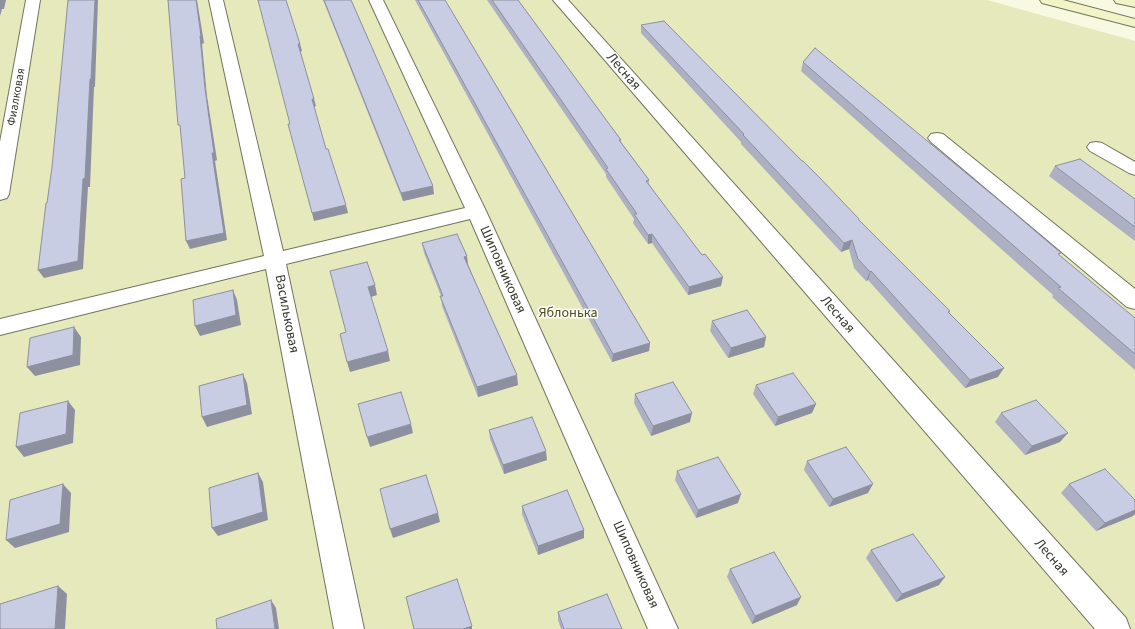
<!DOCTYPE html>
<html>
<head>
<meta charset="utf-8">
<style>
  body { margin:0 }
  canvas { display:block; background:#f7f9e1 }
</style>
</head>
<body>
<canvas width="1135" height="629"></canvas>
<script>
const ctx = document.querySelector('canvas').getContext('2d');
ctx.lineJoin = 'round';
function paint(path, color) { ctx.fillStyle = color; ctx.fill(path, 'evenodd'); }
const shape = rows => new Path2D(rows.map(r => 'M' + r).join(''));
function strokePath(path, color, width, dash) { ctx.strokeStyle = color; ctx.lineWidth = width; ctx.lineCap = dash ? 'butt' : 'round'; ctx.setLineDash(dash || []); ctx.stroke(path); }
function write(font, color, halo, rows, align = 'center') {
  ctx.font = font + ' "Source Sans 3",sans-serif'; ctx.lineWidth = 3; ctx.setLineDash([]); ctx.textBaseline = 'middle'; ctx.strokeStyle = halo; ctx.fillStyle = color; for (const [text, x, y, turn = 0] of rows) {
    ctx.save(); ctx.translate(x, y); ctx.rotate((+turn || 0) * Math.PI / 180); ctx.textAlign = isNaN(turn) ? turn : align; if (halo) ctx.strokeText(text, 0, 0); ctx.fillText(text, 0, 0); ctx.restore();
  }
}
paint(shape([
  [0,0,987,0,1135,41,1135,629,0,629]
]), '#e6e9bb');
const minor = shape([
  [26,0,40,0,9,194,7,198,0,200,0,142,26,0],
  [209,0,223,0,283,251,465,208,369,0,383,0,486,211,678,629,648,629,470,219,286,264,364,629,334,629,266,269,0,335,0,319,264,256,209,0],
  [553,0,568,0,1126,618,1130,629,1095,629,553,0],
  [937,133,943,134,1135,289,1135,309,1127,307,931,142,928,138,931,134,937,133],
  [1096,142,1102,143,1135,162,1135,175,1129,173,1090,151,1087,147,1090,143,1096,142]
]);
const secondary = shape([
  [1040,0,1063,0,1135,19,1135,27,1042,3,1040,0],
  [1114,0,1135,0,1135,7,1116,3,1114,0]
]);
strokePath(minor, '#73745f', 2);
strokePath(secondary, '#73745f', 2);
paint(minor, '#fff');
paint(secondary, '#f2f3c7');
paint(shape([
  [323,0,351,0,434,194,403,201],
  [415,0,445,0,650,343,649,351,612,362],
  [487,0,518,0,621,140,621,142,649,180,649,184,721,286,688,295,652,243,648,244,633,223,634,219,606,177,606,174],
  [641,25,859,220,950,313,998,377,965,388,868,280,866,281,854,268,849,249,841,252,741,144,741,142,641,33],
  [803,62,1060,256,1135,318,1135,370,1052,297,1053,295,801,71],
  [1055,166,1135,199,1135,241,1049,176],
  [422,243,467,256,468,264,518,385,478,397,442,306,441,296,424,253],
  [712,321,766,337,764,347,728,358,710,331],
  [756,385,816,404,812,413,775,426,753,394],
  [635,394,690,422,651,436,634,403],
  [1001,413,1060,442,1025,455,995,422],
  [489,430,547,460,504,474,490,439],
  [807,461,868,493,829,507,804,470],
  [677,471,738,503,696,518,675,480],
  [1069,484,1133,516,1096,531,1061,493],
  [522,506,584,530,584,538,538,555,522,514],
  [871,550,939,585,896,602,866,558],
  [730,569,797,605,752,624,727,577],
  [558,612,622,629,561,629,558,620]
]), '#adb0c3');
paint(shape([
  [0,0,6,0,4,9,2,9,0,16],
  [95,0,98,0,95,87,94,87,90,187,88,187,83,269,44,278,38,270],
  [196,0,197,0,204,43,202,44,207,96,217,160,215,161,227,240,190,249,186,241,212,153],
  [298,44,300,44,302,51,300,52],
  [312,99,314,99,316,106,314,107],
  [433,186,434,194,403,201,401,193],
  [346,205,348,213,314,221,312,213],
  [652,234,652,243,648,244,648,235],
  [852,240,849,249,841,252,844,243],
  [467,256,468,266,464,257],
  [871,271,868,280,866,281,870,272],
  [723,277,721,286,688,295,689,287],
  [375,285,377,295,371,297,368,287],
  [233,290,237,300,241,325,200,336,195,326],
  [74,327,81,337,80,365,35,376,27,367],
  [766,337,764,347,728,358,731,348],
  [650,343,649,351,612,362,613,354],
  [388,351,390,361,350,372,347,362],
  [1004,368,998,377,965,388,970,380],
  [243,374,247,383,252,414,207,427,202,417],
  [517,375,518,385,478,397,477,387],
  [68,401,75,410,73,443,24,457,16,447],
  [816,404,812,413,775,426,778,417],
  [692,413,690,422,651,436,653,426],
  [411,424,413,433,370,447,367,437],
  [1068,433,1060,442,1025,455,1032,446],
  [546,451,547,460,504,474,503,465],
  [258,473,263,482,268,520,218,536,212,528],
  [63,484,71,493,69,532,15,548,6,540],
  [873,484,868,493,829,507,833,499],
  [741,494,738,503,696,518,698,510],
  [1135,510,1135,514,1133,516,1096,531,1105,523],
  [438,513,440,522,393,538,390,529],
  [584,530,584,538,538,555,538,546],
  [945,577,939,585,896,602,902,594],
  [58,586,67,594,65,629,55,629],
  [801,597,797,605,752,624,755,616],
  [271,600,276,608,279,629,275,629],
  [472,626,472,629,463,629]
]), '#8d909f');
const building = shape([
  [68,0,95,0,91,79,90,79,85,178,83,179,78,261,38,270,46,203,47,203,52,167,68,0],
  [168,0,196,0,201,36,200,36,205,89,214,153,212,153,224,233,186,241,181,179,185,178,180,125,178,125,168,0],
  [258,0,286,0,300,44,298,44,314,99,312,99,326,149,328,149,346,205,312,213,288,124,290,124,258,0],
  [324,0,351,0,433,186,401,193,324,0],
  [418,0,445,0,650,343,613,354,418,0],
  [492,0,518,0,621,140,619,140,649,180,646,181,702,255,705,254,723,277,689,287,652,234,648,235,634,214,637,214,606,169,608,168,492,0],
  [664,21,802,161,803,161,821,179,859,219,858,219,950,311,948,312,1004,368,970,380,871,271,870,272,858,259,852,240,844,243,743,135,744,134,641,25,664,21],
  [815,48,1007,207,1061,253,1058,254,1135,318,1135,354,1058,288,1061,287,803,62,815,48],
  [1080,159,1135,199,1135,227,1055,166,1080,159],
  [457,234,467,256,464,257,517,375,477,387,440,296,443,296,422,243,457,234],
  [367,262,375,285,368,287,388,351,347,362,340,334,346,332,330,271,367,262],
  [233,290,236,315,195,326,193,300,233,290],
  [747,310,766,337,731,348,712,321,747,310],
  [74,327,73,355,27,367,30,338,74,327],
  [793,373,816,404,778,417,756,385,793,373],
  [243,374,247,405,202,417,199,386,243,374],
  [673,382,692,413,653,426,635,394,673,382],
  [401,392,411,424,367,437,358,404,401,392],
  [1036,400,1068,433,1032,446,1001,413,1036,400],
  [68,401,66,434,16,447,20,413,68,401],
  [532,417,546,451,503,465,489,430,532,417],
  [846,447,873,484,833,499,807,461,846,447],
  [718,457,741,494,698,510,677,471,718,457],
  [1105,469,1135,500,1135,510,1105,523,1069,484,1105,469],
  [258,473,263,512,212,528,209,488,258,473],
  [426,475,438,513,390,529,380,489,426,475],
  [63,484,60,524,6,540,10,500,63,484],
  [567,490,584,530,538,546,522,506,567,490],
  [913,534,945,577,902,594,871,550,913,534],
  [774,552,801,597,755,616,730,569,774,552],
  [457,579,472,626,463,629,414,629,406,597,457,579],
  [58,586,55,629,0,629,0,604,58,586],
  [607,594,622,629,564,629,558,612,607,594],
  [271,600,275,629,217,629,216,619,271,600]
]);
paint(building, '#c9cde3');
strokePath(building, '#8d909f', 1);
write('12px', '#36372d', '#fff', [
  ["Фиалковая",17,97,-80]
]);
write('14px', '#36372d', '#fff', [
  ["Лесная",623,72,49],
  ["Шиповниковая",502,270,66],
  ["Васильковая",286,314,79],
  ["Лесная",837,315,49],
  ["Лесная",1051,558,49],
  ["Шиповниковая",635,565,66]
]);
write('14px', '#4c4d16', '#fff', [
  ["Яблонька",568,314]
]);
</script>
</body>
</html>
